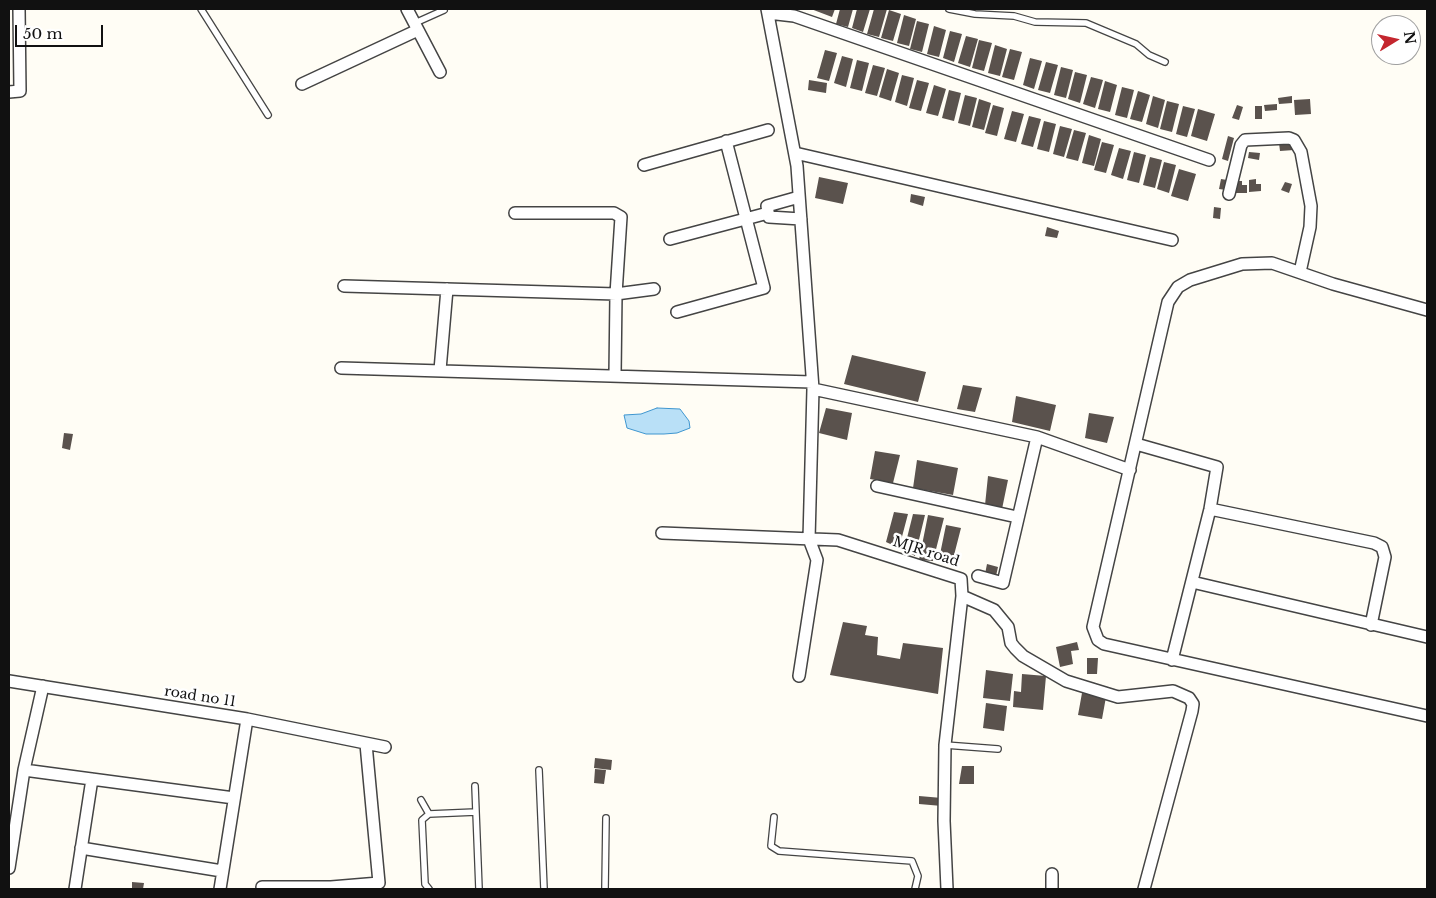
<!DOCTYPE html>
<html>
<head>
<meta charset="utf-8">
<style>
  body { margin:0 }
  #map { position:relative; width:1436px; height:898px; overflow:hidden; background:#fffdf5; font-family:"Libre Baskerville",serif }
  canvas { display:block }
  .frame { position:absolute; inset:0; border:10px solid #111; pointer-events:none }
  .north { position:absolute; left:1371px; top:15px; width:50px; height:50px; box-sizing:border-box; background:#fff; border:1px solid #a0a0a0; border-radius:50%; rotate:81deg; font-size:14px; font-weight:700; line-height:20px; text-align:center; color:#111 }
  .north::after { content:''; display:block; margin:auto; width:18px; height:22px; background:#c4262e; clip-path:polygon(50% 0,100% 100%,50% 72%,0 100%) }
  .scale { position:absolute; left:15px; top:25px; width:88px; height:22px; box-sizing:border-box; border:2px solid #111; border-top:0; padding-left:6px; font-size:15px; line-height:18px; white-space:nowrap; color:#111; -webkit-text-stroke:4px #fff; paint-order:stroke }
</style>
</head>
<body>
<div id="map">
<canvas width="1436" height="898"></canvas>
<div class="frame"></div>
<div class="north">N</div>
<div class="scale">50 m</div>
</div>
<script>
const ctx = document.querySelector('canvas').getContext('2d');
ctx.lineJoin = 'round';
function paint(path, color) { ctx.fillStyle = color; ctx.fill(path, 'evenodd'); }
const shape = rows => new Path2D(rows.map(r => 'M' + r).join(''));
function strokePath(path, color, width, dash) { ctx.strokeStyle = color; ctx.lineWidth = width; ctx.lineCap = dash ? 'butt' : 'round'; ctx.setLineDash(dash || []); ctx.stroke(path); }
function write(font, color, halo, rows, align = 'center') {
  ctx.font = font + ' "Libre Baskerville",serif'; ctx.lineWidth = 5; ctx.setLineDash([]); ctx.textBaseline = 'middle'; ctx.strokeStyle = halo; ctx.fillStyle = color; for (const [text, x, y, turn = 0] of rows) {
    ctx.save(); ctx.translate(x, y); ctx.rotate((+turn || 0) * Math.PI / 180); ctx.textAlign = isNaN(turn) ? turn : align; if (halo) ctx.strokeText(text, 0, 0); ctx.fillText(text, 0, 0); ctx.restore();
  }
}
const water = shape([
  [657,408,680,409,689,421,690,428,677,433,664,434,646,434,627,428,624,415,641,414,657,408]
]);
paint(water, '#b9e0f7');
strokePath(water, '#3f96cf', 1);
paint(shape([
  [811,9,835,9,832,17],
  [840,9,853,9,848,27,836,24],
  [857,9,870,9,863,32,852,28],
  [874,9,887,9,879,37,867,34],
  [889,10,901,14,893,41,881,38],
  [904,15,916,19,909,46,897,43],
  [917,21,929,24,922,52,910,49],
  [934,26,946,30,939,57,927,54],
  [950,31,962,34,954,62,943,58],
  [966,36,978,39,970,67,958,63],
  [979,40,992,43,984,71,972,68],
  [995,45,1007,49,1000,76,988,73],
  [1010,49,1022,52,1014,80,1002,77],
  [825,50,837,53,829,81,817,78],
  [842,56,853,59,846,87,834,83],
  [1030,58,1042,61,1034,89,1023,85],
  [857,60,869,63,862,91,850,88],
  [1046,62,1058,65,1050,93,1038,90],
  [873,65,885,68,877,96,865,93],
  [1061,67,1073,70,1066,98,1054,95],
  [887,69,899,73,891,101,879,97],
  [1075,72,1087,75,1080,103,1068,99],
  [902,75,914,78,907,106,895,102],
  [1091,77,1103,80,1095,108,1083,104],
  [809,80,827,83,826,93,808,90],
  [917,80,929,83,921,111,909,108],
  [1105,81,1117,85,1110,112,1098,109],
  [934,85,946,89,938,116,926,113],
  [1122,87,1134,90,1127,118,1115,115],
  [949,90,961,93,954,121,942,118],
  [1138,91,1150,95,1142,122,1130,119],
  [965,95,977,98,970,126,958,123],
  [1153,96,1165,100,1158,128,1146,124],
  [1292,96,1292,103,1279,104,1278,98],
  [979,99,991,103,984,130,972,127],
  [1310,99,1311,114,1295,115,1294,100],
  [1167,101,1179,104,1172,132,1160,129],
  [1277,104,1277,110,1265,111,1264,105],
  [993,105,1004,108,997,136,985,133],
  [1237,105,1243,107,1239,120,1232,118],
  [1183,106,1195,109,1187,137,1176,134],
  [1255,106,1262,106,1262,119,1255,119],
  [1198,109,1215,114,1207,141,1191,136],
  [1012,111,1024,114,1016,142,1004,139],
  [1029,116,1041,119,1033,147,1021,144],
  [1044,121,1056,124,1049,152,1037,149],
  [1060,126,1072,129,1064,157,1053,154],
  [1074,130,1086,133,1078,161,1066,158],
  [1089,135,1101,139,1094,166,1082,163],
  [1228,136,1234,138,1228,161,1222,159],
  [1102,142,1114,145,1106,173,1094,170],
  [1293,142,1294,150,1280,151,1279,143],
  [1119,148,1131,151,1123,179,1111,175],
  [1134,152,1146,155,1139,183,1127,180],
  [1249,152,1260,153,1259,160,1248,158],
  [1150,157,1162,160,1155,188,1143,185],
  [1164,162,1176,165,1169,193,1157,189],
  [1179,169,1196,174,1188,201,1171,196],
  [819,177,848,183,843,204,815,198],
  [1221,179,1227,180,1226,190,1219,189],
  [1256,179,1256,184,1261,184,1261,191,1249,192,1249,180],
  [1235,181,1242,181,1242,185,1247,185,1247,193,1235,193],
  [1285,182,1292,184,1289,193,1281,190],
  [911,194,925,197,923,206,910,202],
  [1214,207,1221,208,1220,219,1213,218],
  [1047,227,1059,231,1057,238,1045,236],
  [852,355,926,372,918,402,844,384],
  [963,385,982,388,975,412,957,409],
  [1016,396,1056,405,1050,431,1012,422],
  [826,408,852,413,847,440,819,433],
  [1089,413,1114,417,1107,443,1085,438],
  [64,433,73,434,70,450,62,448],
  [875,451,900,455,893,483,870,479],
  [917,460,958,468,953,495,913,488],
  [988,476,1008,480,1002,509,985,505],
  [894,512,908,514,899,548,886,542],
  [913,514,925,515,915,556,904,550],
  [928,515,944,518,933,561,919,560],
  [946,525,961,528,952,563,939,559],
  [987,564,998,567,996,576,985,574],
  [843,622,867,626,865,635,878,637,877,655,900,659,903,643,943,648,938,694,830,675],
  [1077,642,1079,650,1071,651,1073,664,1060,667,1056,647],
  [1087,658,1098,658,1097,674,1087,674],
  [986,670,1013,674,1010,701,983,698],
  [1022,674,1046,676,1043,710,1013,707,1014,691,1021,692],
  [1082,693,1106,697,1102,719,1078,715],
  [986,703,1007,706,1004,731,983,728],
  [595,758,612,760,611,770,594,768],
  [962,766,974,766,974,784,959,784],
  [595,769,606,770,604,784,594,783],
  [919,796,942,798,942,806,919,804],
  [132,882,144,883,143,889,132,889]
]), '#5a524d');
const lane = shape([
  [201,9,268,115],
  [949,9,975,14,1014,16,1035,22,1086,23,1136,44,1149,55,1165,62],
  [415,23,444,10],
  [945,745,998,749],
  [539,770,544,889],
  [475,786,479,889],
  [421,800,429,814],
  [774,817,771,846,779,851,912,861,918,876,915,889],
  [429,889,425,884,422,820,429,814,476,812],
  [605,889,606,818]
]);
const street = shape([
  [407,9,440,72],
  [767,9,797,166,813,389,809,539,817,560,799,676],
  [768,13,794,16,1209,160],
  [302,84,418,30],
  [9,92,20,91,19,9],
  [795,153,1172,240],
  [644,165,768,130],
  [1229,194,1241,145,1245,140,1289,138,1294,140,1301,152,1311,206,1310,227,1300,272],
  [799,197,767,206,769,217,801,219],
  [515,213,614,213,621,217,616,294,615,375],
  [670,239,768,213],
  [344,286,616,294,654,289],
  [1427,310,1333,284,1272,263,1242,264,1190,280,1178,287,1168,302,1093,627,1098,640,1104,644,1427,716],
  [677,312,764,288,726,141],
  [341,368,812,382],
  [440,370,447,289],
  [813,389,1037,437,1130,470],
  [1136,444,1217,467,1210,509,1172,660],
  [877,486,1017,517],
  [1210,509,1374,543,1382,547,1385,557,1371,625],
  [662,533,838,540,961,579,962,596,945,745,944,821,947,889],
  [978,576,1003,583,1037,437],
  [1192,582,1427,637],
  [962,596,994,610,1008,627,1011,643,1015,648,1023,656,1066,681,1118,697,1173,691,1189,698,1193,704,1192,711,1144,889],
  [9,681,247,719,385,747],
  [24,770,234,798],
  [81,848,222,871],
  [9,868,24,770,43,686],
  [262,887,331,887,379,883,366,744],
  [75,889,92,779],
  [220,889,247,719],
  [1052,889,1052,874]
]);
strokePath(lane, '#444', 8);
strokePath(street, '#444', 14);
strokePath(lane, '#fff', 5.5);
strokePath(street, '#fff', 11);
write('14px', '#111', '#fff', [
  ["MJR road",926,552,18],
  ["road no 11",200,697,9]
]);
</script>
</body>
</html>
